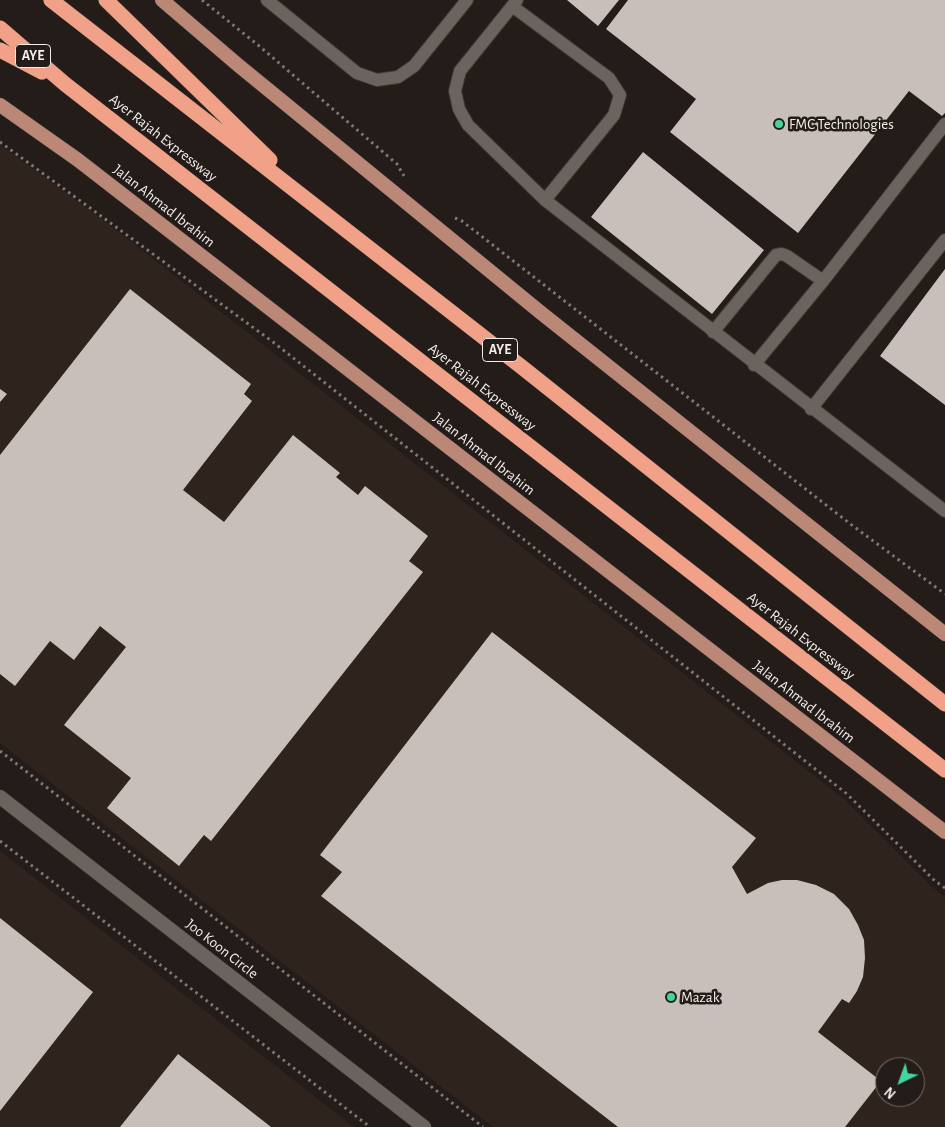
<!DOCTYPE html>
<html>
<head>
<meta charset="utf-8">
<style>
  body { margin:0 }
  #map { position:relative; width:945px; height:1127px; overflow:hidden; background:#231c19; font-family:"Alegreya Sans",sans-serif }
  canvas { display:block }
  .north { position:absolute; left:875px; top:1057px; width:50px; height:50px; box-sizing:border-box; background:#231c19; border:1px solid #77706d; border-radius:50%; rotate:222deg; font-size:14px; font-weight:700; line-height:20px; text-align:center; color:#f4efec }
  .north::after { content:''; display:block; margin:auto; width:18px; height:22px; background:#43d4a0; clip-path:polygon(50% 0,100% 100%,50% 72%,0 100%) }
</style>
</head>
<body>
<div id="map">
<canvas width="945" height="1127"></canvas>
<div class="north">N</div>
</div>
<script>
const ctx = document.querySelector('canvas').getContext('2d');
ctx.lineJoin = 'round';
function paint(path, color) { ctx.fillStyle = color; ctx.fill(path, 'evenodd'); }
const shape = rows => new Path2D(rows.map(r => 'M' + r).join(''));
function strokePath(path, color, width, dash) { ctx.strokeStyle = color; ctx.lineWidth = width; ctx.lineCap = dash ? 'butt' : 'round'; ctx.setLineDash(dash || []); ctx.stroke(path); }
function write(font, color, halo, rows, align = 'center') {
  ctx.font = font + ' "Alegreya Sans",sans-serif'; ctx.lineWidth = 5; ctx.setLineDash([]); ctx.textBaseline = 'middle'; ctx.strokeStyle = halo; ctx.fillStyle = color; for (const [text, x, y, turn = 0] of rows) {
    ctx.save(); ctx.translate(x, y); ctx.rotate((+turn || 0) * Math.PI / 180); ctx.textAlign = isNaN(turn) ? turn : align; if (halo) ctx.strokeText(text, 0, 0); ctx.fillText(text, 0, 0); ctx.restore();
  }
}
paint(shape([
  [0,145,87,208,142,250,844,799,931,886,945,897,945,1127,493,1127,0,743],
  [885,1067,915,1067,915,1097,885,1097],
  [0,851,354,1127,0,1127]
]), '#2f241d');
paint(shape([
  [567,0,619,0,598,26],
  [628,0,945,0,945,113,942,116,909,91,798,233,670,132,696,99,606,29],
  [643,152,764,250,712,314,591,217],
  [945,269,945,405,880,356],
  [130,289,251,384,244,394,252,401,183,490,224,522,293,435,340,473,336,477,358,495,365,486,428,536,409,561,423,572,211,841,204,835,179,866,107,808,131,778,64,725,126,647,100,626,74,660,50,641,15,686,0,674,0,455],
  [0,389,7,394,0,402],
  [492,632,756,838,732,867,747,894,768,883,782,880,797,880,816,885,834,894,849,909,858,925,864,940,865,958,863,977,857,991,849,1003,842,999,818,1032,881,1081,845,1127,618,1127,321,896,342,872,320,855],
  [0,918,93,992,0,1111],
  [178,1054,271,1127,120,1127]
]), '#c8bfba');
const service = shape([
  [267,0,357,73,377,80,398,77,414,66,467,0],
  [517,0,460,71,455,91,459,109,468,125,545,200,945,511],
  [512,6,609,78,620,95,614,115,545,200],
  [713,332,776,255,782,254,787,256,823,281],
  [754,365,823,281,945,124],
  [811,409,945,240]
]);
const minor = shape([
  [0,797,424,1127]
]);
const primary = shape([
  [162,0,238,65,540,312,945,634],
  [0,105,78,160,945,832]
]);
const motorway = shape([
  [51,0,523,368,945,704],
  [106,0,270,160],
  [0,28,65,84,945,770],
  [0,50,42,72]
]);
strokePath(service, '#3f3a38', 14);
strokePath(minor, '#3f3a38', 15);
strokePath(primary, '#3f3a38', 15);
strokePath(motorway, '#3f3a38', 16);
strokePath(shape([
  [202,0,258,45,397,164,404,176],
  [0,142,273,342,847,794,935,881,945,888],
  [455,218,462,221,853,526,945,594],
  [0,751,483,1127],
  [0,841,370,1127]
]), '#7e7875', 3, [2.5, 4]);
strokePath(service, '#6b635e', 12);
strokePath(minor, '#6b635e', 14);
strokePath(primary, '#b87', 14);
strokePath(motorway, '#f1a188', 15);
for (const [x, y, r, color] of [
  [779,124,5,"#43d4a0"],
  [671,997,5,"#43d4a0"]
]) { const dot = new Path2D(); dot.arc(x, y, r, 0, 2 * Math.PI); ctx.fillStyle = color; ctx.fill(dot); strokePath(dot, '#231c19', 2); }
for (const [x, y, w] of [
  [33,56,35],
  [500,350,35]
]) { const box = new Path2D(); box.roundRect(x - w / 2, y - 11.5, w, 23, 4); ctx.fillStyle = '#231c19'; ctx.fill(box); strokePath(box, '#f4efec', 1); }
write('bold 14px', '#f4efec', null, [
  ["AYE",33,56],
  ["AYE",500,350]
]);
write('15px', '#f4efec', '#231c19', [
  ["FMC Technologies",789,124],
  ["Mazak",681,997]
], 'left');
write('15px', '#f4efec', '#231c19', [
  ["Ayer Rajah Expressway",163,138,38],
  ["Jalan Ahmad Ibrahim",164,206,38],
  ["Ayer Rajah Expressway",482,387,38],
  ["Jalan Ahmad Ibrahim",484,454,38],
  ["Ayer Rajah Expressway",801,636,38],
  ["Jalan Ahmad Ibrahim",804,702,38],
  ["Joo Koon Circle",222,949,38]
]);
</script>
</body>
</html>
